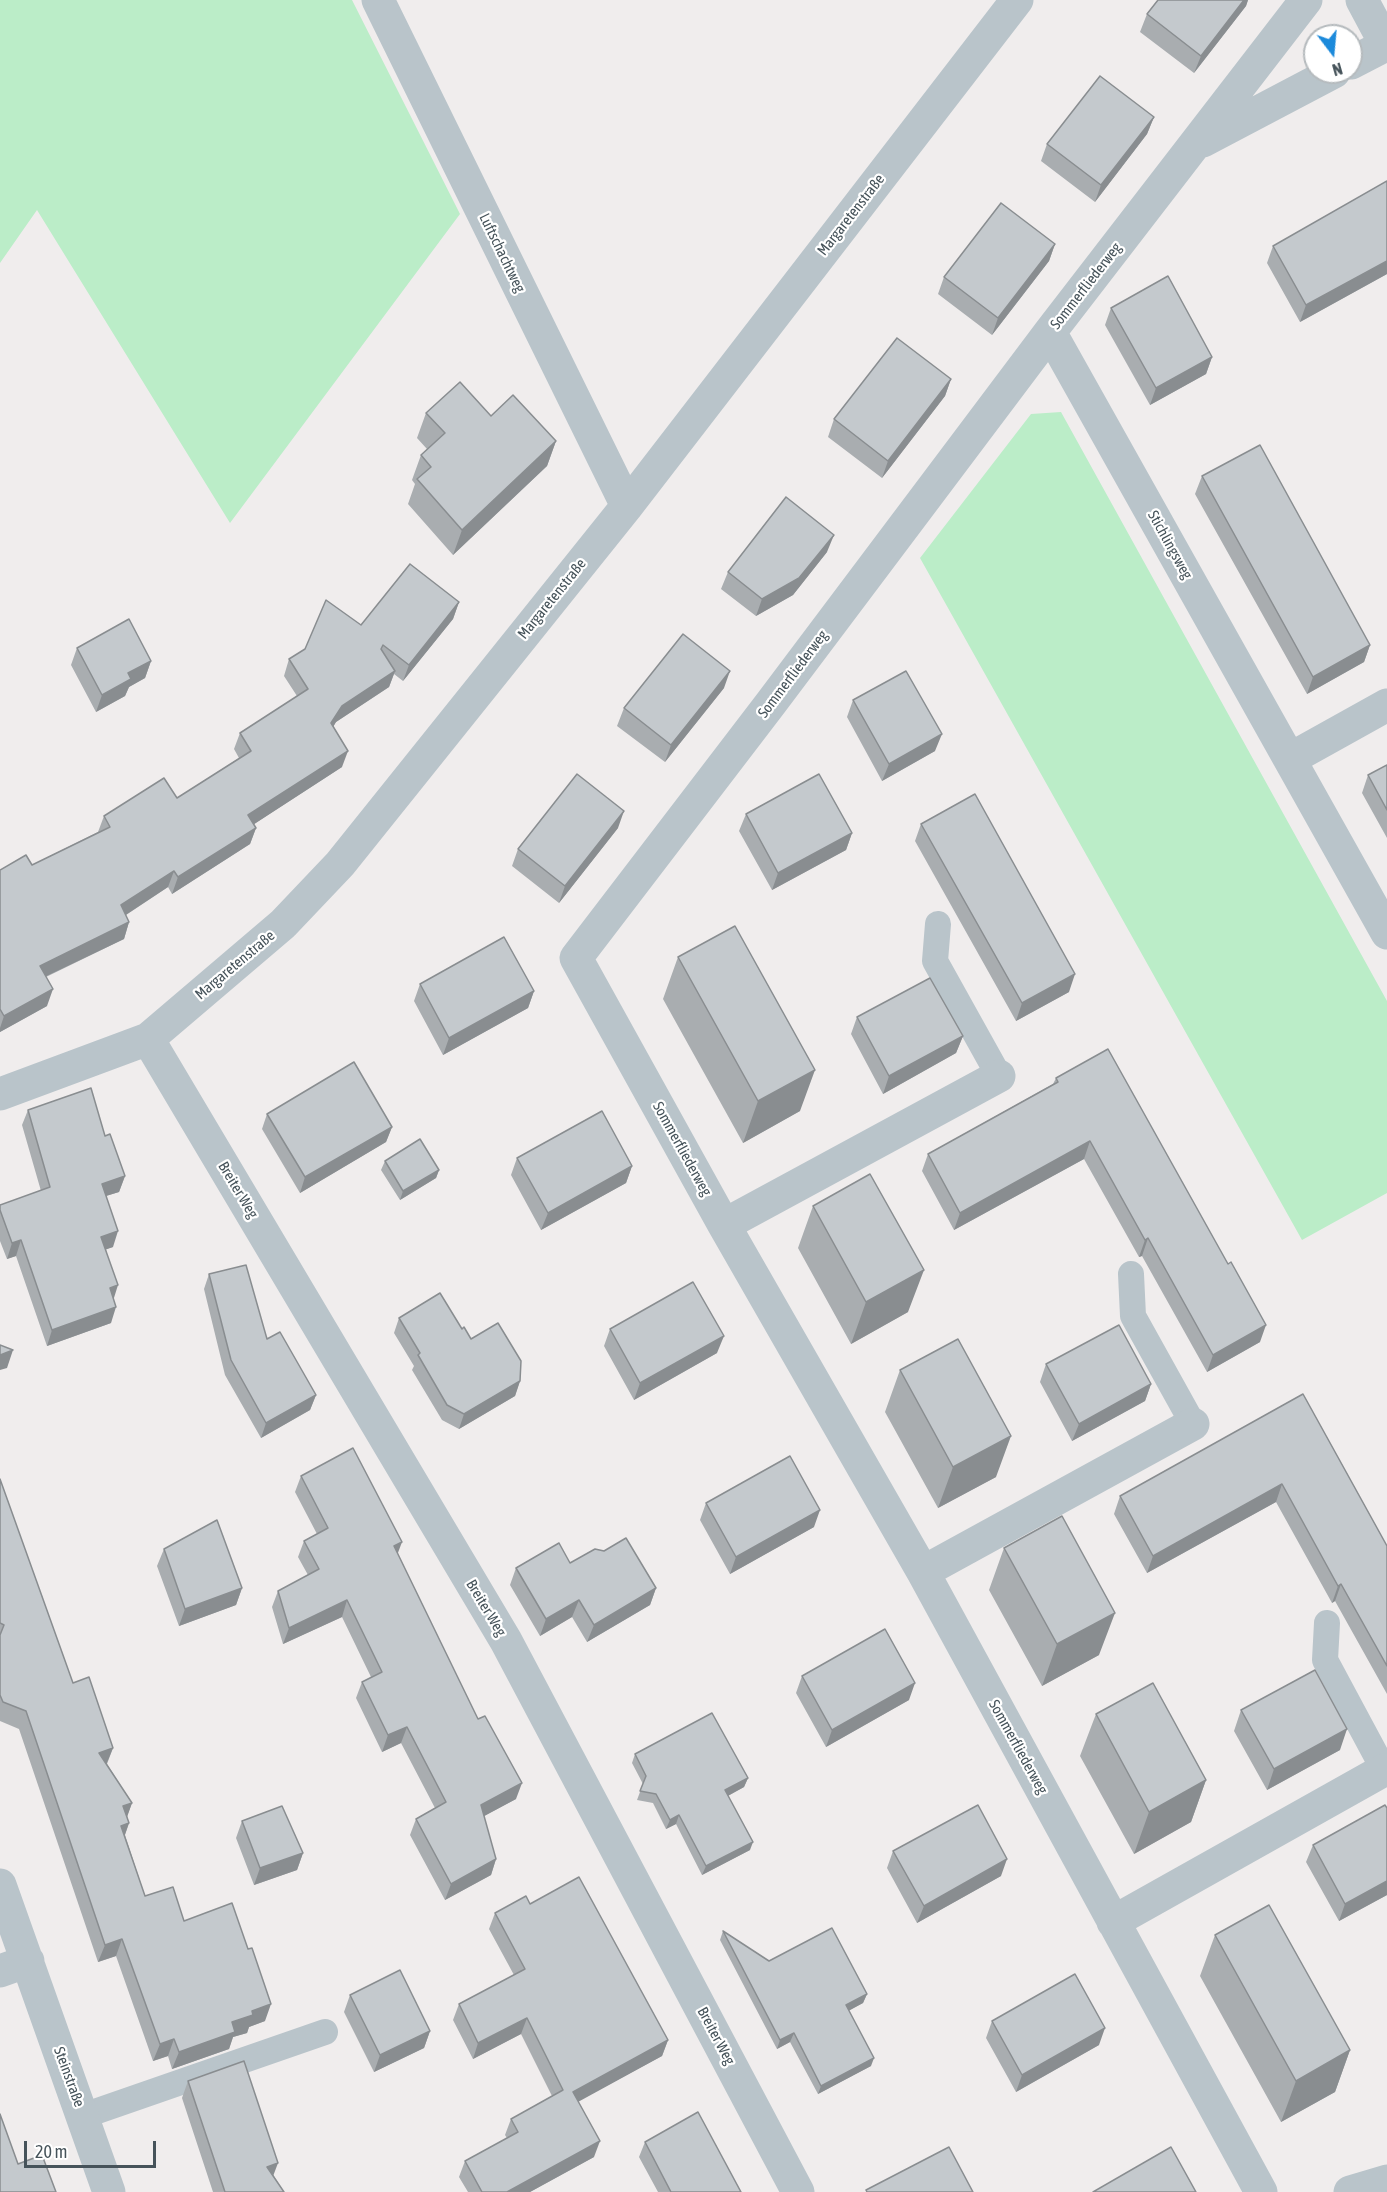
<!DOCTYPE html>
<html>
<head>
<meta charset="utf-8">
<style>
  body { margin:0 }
  #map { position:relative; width:1387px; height:2192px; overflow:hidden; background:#f0eded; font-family:"Asap Condensed",sans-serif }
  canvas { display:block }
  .north { position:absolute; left:1303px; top:24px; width:60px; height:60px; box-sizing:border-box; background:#fff; border:2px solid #b5babd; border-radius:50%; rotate:164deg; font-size:16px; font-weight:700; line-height:24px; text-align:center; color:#46535a }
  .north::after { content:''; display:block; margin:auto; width:21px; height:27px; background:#1c8adb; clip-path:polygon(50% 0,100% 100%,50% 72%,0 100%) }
  .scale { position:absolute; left:24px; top:2141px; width:132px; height:27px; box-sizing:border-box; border:3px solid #46535a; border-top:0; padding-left:8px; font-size:18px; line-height:21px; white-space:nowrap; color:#46535a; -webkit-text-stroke:4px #fff; paint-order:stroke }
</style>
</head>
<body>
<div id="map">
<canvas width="1387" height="2192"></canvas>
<div class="north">N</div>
<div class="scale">20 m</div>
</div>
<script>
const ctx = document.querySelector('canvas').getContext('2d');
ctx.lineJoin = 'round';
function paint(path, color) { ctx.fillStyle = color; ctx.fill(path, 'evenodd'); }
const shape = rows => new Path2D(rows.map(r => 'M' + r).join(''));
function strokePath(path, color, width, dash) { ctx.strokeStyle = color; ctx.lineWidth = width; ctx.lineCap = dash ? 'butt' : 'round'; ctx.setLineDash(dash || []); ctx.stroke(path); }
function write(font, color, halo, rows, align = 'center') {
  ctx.font = font + ' "Asap Condensed",sans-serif'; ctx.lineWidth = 4.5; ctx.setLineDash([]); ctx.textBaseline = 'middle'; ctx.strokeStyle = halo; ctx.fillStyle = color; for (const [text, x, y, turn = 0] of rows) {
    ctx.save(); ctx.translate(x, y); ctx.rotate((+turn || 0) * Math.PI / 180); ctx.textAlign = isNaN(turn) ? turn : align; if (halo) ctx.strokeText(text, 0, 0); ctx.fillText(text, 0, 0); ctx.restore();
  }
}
paint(shape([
  [0,0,352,0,460,214,230,523,37,210,0,263],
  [1061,412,1387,1001,1387,1193,1302,1240,920,558,1031,414]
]), '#bbedc8');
strokePath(shape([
  [938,924,935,961,999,1076],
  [1131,1274,1133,1316,1193,1424],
  [1327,1623,1325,1660,1384,1770],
  [83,2116,325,2032]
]), '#b9c4ca', 26);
strokePath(shape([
  [378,0,627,506],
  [1351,63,1386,45,1362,0],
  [1203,141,1334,72],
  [1050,332,1387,933],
  [1290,759,1387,705],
  [148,1039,506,1641,798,2192],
  [0,1094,148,1039,283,924,340,864,627,506,1017,0],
  [724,1225,999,1076],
  [923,1572,1193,1424],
  [0,1885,109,2192],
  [1113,1922,1384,1770],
  [0,1971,28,1961],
  [1261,2192,923,1572,724,1225,576,958,771,703,1050,332,1306,0],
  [1350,2192,1387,2181]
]), '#b9c4ca', 33);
paint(shape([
  [1158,0,1248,0,1246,6,1194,73,1140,32,1147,14],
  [1154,117,1147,134,1095,202,1041,161,1047,144],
  [1387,181,1387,274,1300,322,1267,263,1273,246],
  [1055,244,1049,261,992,335,938,294,944,277],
  [1111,308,1212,357,1206,374,1150,405,1105,325],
  [951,379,945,396,882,478,828,437,834,419],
  [426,413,491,416,556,441,547,466,453,555,408,504,415,484,412,480,421,455,427,449,417,438],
  [1202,476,1370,645,1364,662,1307,694,1195,494],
  [827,552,793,595,756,616,721,589,728,572],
  [459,602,453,619,403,681,394,674,389,687,336,722,333,727,342,767,254,824,256,828,250,844,172,894,168,887,126,915,129,922,124,939,46,977,47,1006,0,1032,0,870,32,865,98,832,104,816,177,798,239,758,234,749,240,733,297,696,284,676,289,659,361,625],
  [77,648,151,661,145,678,129,687,125,696,96,712,71,665],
  [724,688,665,762,617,726,624,708],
  [853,700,935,751,882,781,847,717],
  [1387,765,1387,838,1362,793,1368,775],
  [746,814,852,833,846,850,772,890,739,831],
  [921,824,1069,992,1016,1021,915,841],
  [618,828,559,903,512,866,518,849],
  [678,957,800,1111,743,1143,663,999],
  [420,984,534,991,528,1008,443,1055,414,1001],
  [857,1017,963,1036,956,1053,883,1094,851,1034],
  [1056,1078,1260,1342,1207,1372,1142,1256,1139,1257,1084,1159,954,1230,922,1171,928,1154,1053,1084],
  [28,1110,105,1136,125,1176,119,1192,106,1196,113,1247,106,1249,113,1299,111,1323,47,1346,16,1256,7,1259,0,1241,0,1205,41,1191,22,1125],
  [267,1114,392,1127,386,1142,300,1193,262,1129],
  [517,1158,632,1166,626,1183,541,1230,511,1175],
  [385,1161,439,1170,436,1178,400,1200,381,1170],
  [813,1206,908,1312,851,1344,798,1248],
  [209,1274,316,1395,310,1410,261,1438,225,1375,204,1289],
  [399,1318,462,1329,471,1339,520,1381,515,1396,459,1429,442,1420,412,1370,414,1366,394,1333],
  [610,1329,717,1353,634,1400,604,1346],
  [1046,1364,1151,1384,1145,1401,1072,1441,1040,1382],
  [900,1370,996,1477,938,1508,885,1412],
  [1303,1394,1387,1546,1387,1694,1335,1601,1332,1603,1276,1502,1147,1573,1114,1514,1120,1496],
  [301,1476,398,1554,516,1799,484,1816,496,1859,491,1875,445,1900,410,1835,416,1819,435,1808,401,1743,382,1752,356,1698,362,1682,371,1677,342,1617,283,1644,272,1607,278,1591,308,1575,298,1557,304,1541,317,1534,295,1492],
  [0,1479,73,1683,113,1748,107,1764,132,1803,127,1816,129,1823,125,1835,145,1896,184,1921,265,2021,249,2027,247,2033,233,2037,229,2049,172,2069,168,2056,153,2061,116,1956,98,1962,19,1729,0,1721],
  [706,1503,814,1527,730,1574,700,1520],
  [1004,1548,1099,1655,1042,1686,989,1590],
  [164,1549,242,1588,236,1605,179,1626,157,1566],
  [570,1563,656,1588,650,1605,587,1642,572,1617,540,1636,510,1585,516,1568],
  [802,1676,909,1700,826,1747,796,1693],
  [1241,1710,1340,1750,1267,1790,1234,1731],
  [1096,1714,1206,1780,1191,1822,1134,1854,1080,1756],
  [635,1754,748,1778,744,1787,728,1796,750,1850,702,1875,676,1824,666,1829,653,1803,637,1800,643,1784,632,1763],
  [1387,1808,1387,1895,1339,1921,1306,1862,1313,1845],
  [242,1821,303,1853,297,1870,254,1885,236,1838],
  [893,1851,1001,1876,917,1923,887,1868],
  [530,1904,668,2040,662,2056,578,2101,594,2157,530,2192,468,2192,459,2177,465,2161,507,2138,505,2135,511,2119,552,2096,521,2034,473,2059,453,2020,459,2004,514,1975,489,1929,495,1913],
  [723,1931,769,1961,867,1994,863,2003,849,2010,871,2066,818,2094,790,2042,777,2049,720,1940],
  [1215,1935,1350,2050,1335,2092,1281,2122,1200,1976],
  [350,1995,430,2031,424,2048,374,2072,344,2012],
  [992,2021,1099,2045,1016,2092,986,2038],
  [188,2081,274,2176,284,2192,213,2192,182,2098],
  [645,2142,741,2192,658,2192,639,2157]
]), '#a9adb0');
paint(shape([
  [1244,0,1248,0,1246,6,1194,73,1201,56],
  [1154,117,1147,134,1095,202,1101,185],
  [1055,244,1049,261,992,335,998,318],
  [1387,261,1387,274,1300,322,1306,305],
  [1212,357,1206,374,1150,405,1156,388],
  [951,379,945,396,882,478,888,461],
  [556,441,547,466,453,555,462,530],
  [834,535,827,552,793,595,756,616,762,599],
  [459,602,453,619,403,681,409,665],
  [1370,645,1364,662,1307,694,1313,677],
  [151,661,145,678,129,687,125,696,96,712,102,695,128,673],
  [395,671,389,687,336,722,325,740,331,723,342,706],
  [730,671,724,688,665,762,671,745],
  [942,734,935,751,882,781,889,764],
  [348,751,342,767,242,832,248,815],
  [624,811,618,828,559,903,565,886],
  [256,828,250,844,172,894,178,877],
  [852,833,846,850,772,890,778,873],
  [174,871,168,887,115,922,121,905],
  [129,922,124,939,34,982,40,966],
  [1075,974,1069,992,1016,1021,1022,1003],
  [53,989,47,1006,0,1032,0,1028,4,1016],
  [534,991,528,1008,443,1055,449,1038],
  [963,1036,956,1053,883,1094,889,1076],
  [815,1070,800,1111,743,1143,758,1101],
  [392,1127,386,1142,300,1193,305,1177],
  [1090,1141,1084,1159,954,1230,960,1213],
  [632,1166,626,1183,541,1230,548,1213],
  [439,1170,436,1178,400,1200,403,1191],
  [125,1176,119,1192,96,1199,102,1184],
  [118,1231,113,1247,96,1253,101,1237],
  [1148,1238,1142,1256,1139,1257,1145,1240],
  [21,1240,16,1256,7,1259,12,1243],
  [924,1270,908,1312,851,1344,866,1302],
  [118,1285,113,1301,110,1288],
  [116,1307,111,1323,47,1346,52,1330],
  [1266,1325,1260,1342,1207,1372,1213,1355],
  [724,1336,717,1353,634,1400,640,1383],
  [13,1350,7,1368,0,1370,0,1355],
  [520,1381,515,1396,459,1429,464,1414],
  [1151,1384,1145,1401,1072,1441,1079,1424],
  [316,1395,310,1410,261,1438,266,1423],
  [1011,1436,996,1477,938,1508,953,1467],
  [1282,1484,1276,1502,1147,1573,1153,1556],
  [820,1510,814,1527,730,1574,736,1557],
  [402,1542,396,1558,394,1546],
  [1341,1584,1335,1601,1332,1603,1338,1586],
  [242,1588,236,1605,179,1626,185,1609],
  [656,1588,650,1605,587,1642,594,1625],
  [347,1600,342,1617,283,1644,289,1628],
  [579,1600,572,1617,540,1636,546,1619],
  [1115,1613,1099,1655,1042,1686,1057,1644],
  [915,1683,909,1700,826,1747,832,1730],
  [407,1727,401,1743,382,1752,388,1735],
  [1347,1729,1340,1750,1267,1790,1274,1769],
  [113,1748,106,1765,99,1753],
  [748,1778,744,1787,722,1799,725,1790],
  [1206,1780,1191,1822,1134,1854,1149,1812],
  [522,1783,516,1799,475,1821,481,1805],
  [132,1803,126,1820,123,1806],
  [679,1815,676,1824,666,1829,670,1820],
  [129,1823,123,1840,121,1826],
  [753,1842,750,1850,702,1875,706,1866],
  [303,1853,297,1870,254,1885,260,1868],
  [496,1859,491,1875,445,1900,451,1884],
  [1007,1859,1001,1876,917,1923,924,1906],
  [1387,1881,1387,1895,1339,1921,1345,1904],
  [122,1939,116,1956,98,1962,105,1945],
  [867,1994,863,2003,843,2014,846,2005],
  [271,2004,265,2021,249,2027,247,2033,233,2037,229,2049,172,2069,179,2052,252,2011],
  [527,2018,521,2034,473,2059,478,2043],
  [1105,2028,1099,2045,1016,2092,1022,2075],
  [430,2031,424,2048,374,2072,380,2055],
  [794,2033,790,2042,777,2049,780,2040],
  [174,2039,168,2056,153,2061,160,2044],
  [668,2040,662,2056,567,2108,573,2092],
  [1350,2050,1335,2092,1281,2122,1296,2081],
  [874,2058,871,2066,818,2094,821,2086],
  [600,2141,594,2157,530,2192,507,2192],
  [278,2163,272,2179,267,2167]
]), '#898d90');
const building = shape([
  [1158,0,1244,0,1201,56,1147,14,1158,0],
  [1100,76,1154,117,1101,185,1047,144,1100,76],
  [1387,181,1387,261,1306,305,1273,246,1387,181],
  [1001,203,1055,244,998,318,944,277,1001,203],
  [1168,276,1212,357,1156,388,1111,308,1168,276],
  [897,338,951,379,888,461,834,419,897,338],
  [460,382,491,416,513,395,556,441,462,530,417,479,431,467,421,455,445,433,426,413,460,382],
  [1260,445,1370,645,1313,677,1202,476,1260,445],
  [786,497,834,535,799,578,762,599,728,572,786,497],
  [410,564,459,602,409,665,383,645,381,649,395,671,342,706,331,723,348,751,248,815,256,828,178,877,174,871,121,905,129,922,40,966,53,989,4,1016,0,1009,0,870,26,855,32,865,110,827,104,816,164,778,177,798,251,751,240,733,308,689,289,659,305,649,326,600,361,625,410,564],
  [129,619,151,661,128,673,131,679,102,695,77,648,129,619],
  [683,634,730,671,671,745,624,708,683,634],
  [906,671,942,734,889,764,853,700,906,671],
  [1387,765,1387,810,1368,775,1387,765],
  [577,774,624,811,565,886,518,849,577,774],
  [819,774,852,833,778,873,746,814,819,774],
  [975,794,1075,974,1022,1003,921,824,975,794],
  [735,926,815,1070,758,1101,678,957,735,926],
  [504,937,534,991,449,1038,420,984,504,937],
  [930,978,963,1036,889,1076,857,1017,930,978],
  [1108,1049,1228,1264,1231,1262,1266,1325,1213,1355,1148,1238,1145,1240,1090,1141,960,1213,928,1154,1058,1082,1056,1078,1108,1049],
  [354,1062,392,1127,305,1177,267,1114,354,1062],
  [91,1088,105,1136,110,1134,125,1176,102,1184,118,1231,101,1237,118,1285,110,1288,116,1307,52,1330,21,1240,12,1243,0,1210,0,1205,50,1187,28,1110,91,1088],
  [602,1111,632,1166,548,1213,517,1158,602,1111],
  [420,1139,439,1170,403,1191,385,1161,420,1139],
  [870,1174,924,1270,866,1302,813,1206,870,1174],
  [246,1265,267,1339,280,1332,316,1395,266,1423,231,1360,209,1274,246,1265],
  [693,1282,724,1336,640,1383,610,1329,693,1282],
  [440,1293,462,1329,464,1327,471,1339,498,1323,521,1361,520,1381,464,1414,447,1405,418,1355,420,1353,399,1318,440,1293],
  [1119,1325,1151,1384,1079,1424,1046,1364,1119,1325],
  [958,1339,1011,1436,953,1467,900,1370,958,1339],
  [0,1345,13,1350,0,1355,0,1345],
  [1303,1394,1387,1546,1387,1666,1341,1584,1338,1586,1282,1484,1153,1556,1120,1496,1303,1394],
  [353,1448,402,1542,394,1546,478,1719,485,1716,522,1783,481,1805,496,1859,451,1884,416,1819,446,1802,407,1727,388,1735,362,1682,382,1672,347,1600,289,1628,278,1591,319,1569,304,1541,328,1528,301,1476,353,1448],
  [790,1456,820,1510,736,1557,706,1503,790,1456],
  [0,1479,73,1683,89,1677,113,1748,99,1753,132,1803,123,1806,129,1823,121,1826,145,1896,173,1887,184,1921,232,1903,248,1949,252,1948,271,2004,252,2011,253,2015,232,2022,235,2032,179,2052,174,2039,160,2044,122,1939,105,1945,26,1711,3,1702,0,1695,0,1635,4,1625,0,1623,0,1479],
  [1062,1516,1115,1613,1057,1644,1004,1548,1062,1516],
  [217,1520,242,1588,185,1609,164,1549,217,1520],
  [626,1538,656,1588,594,1625,579,1600,546,1619,516,1568,559,1543,570,1563,595,1549,604,1551,626,1538],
  [885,1629,915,1683,832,1730,802,1676,885,1629],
  [1315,1670,1347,1729,1274,1769,1241,1710,1315,1670],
  [1153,1683,1206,1780,1149,1812,1096,1714,1153,1683],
  [712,1713,748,1778,725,1790,753,1842,706,1866,679,1815,670,1820,656,1794,640,1791,646,1776,635,1754,712,1713],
  [978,1805,1007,1859,924,1906,893,1851,978,1805],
  [1385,1805,1387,1808,1387,1881,1345,1904,1313,1845,1385,1805],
  [282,1806,303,1853,260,1868,242,1821,282,1806],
  [579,1877,668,2040,573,2092,600,2141,507,2192,482,2192,465,2161,518,2132,511,2119,563,2090,527,2018,478,2043,459,2004,525,1969,495,1913,526,1896,530,1904,579,1877],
  [1269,1905,1350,2050,1296,2081,1215,1935,1269,1905],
  [832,1928,867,1994,846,2005,874,2058,821,2086,794,2033,780,2040,723,1931,769,1961,832,1928],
  [400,1970,430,2031,380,2055,350,1995,400,1970],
  [1075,1974,1105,2028,1022,2075,992,2021,1075,1974],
  [244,2061,278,2163,267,2167,284,2192,225,2192,188,2081,244,2061],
  [698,2112,741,2192,671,2192,645,2142,698,2112],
  [0,2114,18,2164,42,2155,56,2192,0,2192,0,2114],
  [949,2147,973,2192,867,2192,866,2190,949,2147],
  [1171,2147,1196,2192,1093,2192,1171,2147]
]);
paint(building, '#c4c9cd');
strokePath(building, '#898d90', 1.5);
write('15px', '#46535a', '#fff', [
  ["Margaretenstraße",851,215,-52],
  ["Luftschachtweg",502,253,64],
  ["Sommerfliederweg",1086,286,-52],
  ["Stichlingsweg",1170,545,61],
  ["Margaretenstraße",552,599,-51],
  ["Sommerfliederweg",793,674,-53],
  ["Margaretenstraße",235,965,-40],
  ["Sommerfliederweg",682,1149,61],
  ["Breiter Weg",238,1190,59],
  ["Breiter Weg",486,1608,59],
  ["Sommerfliederweg",1018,1747,61],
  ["Breiter Weg",716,2036,62],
  ["Steinstraße",69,2077,70]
]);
</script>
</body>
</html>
